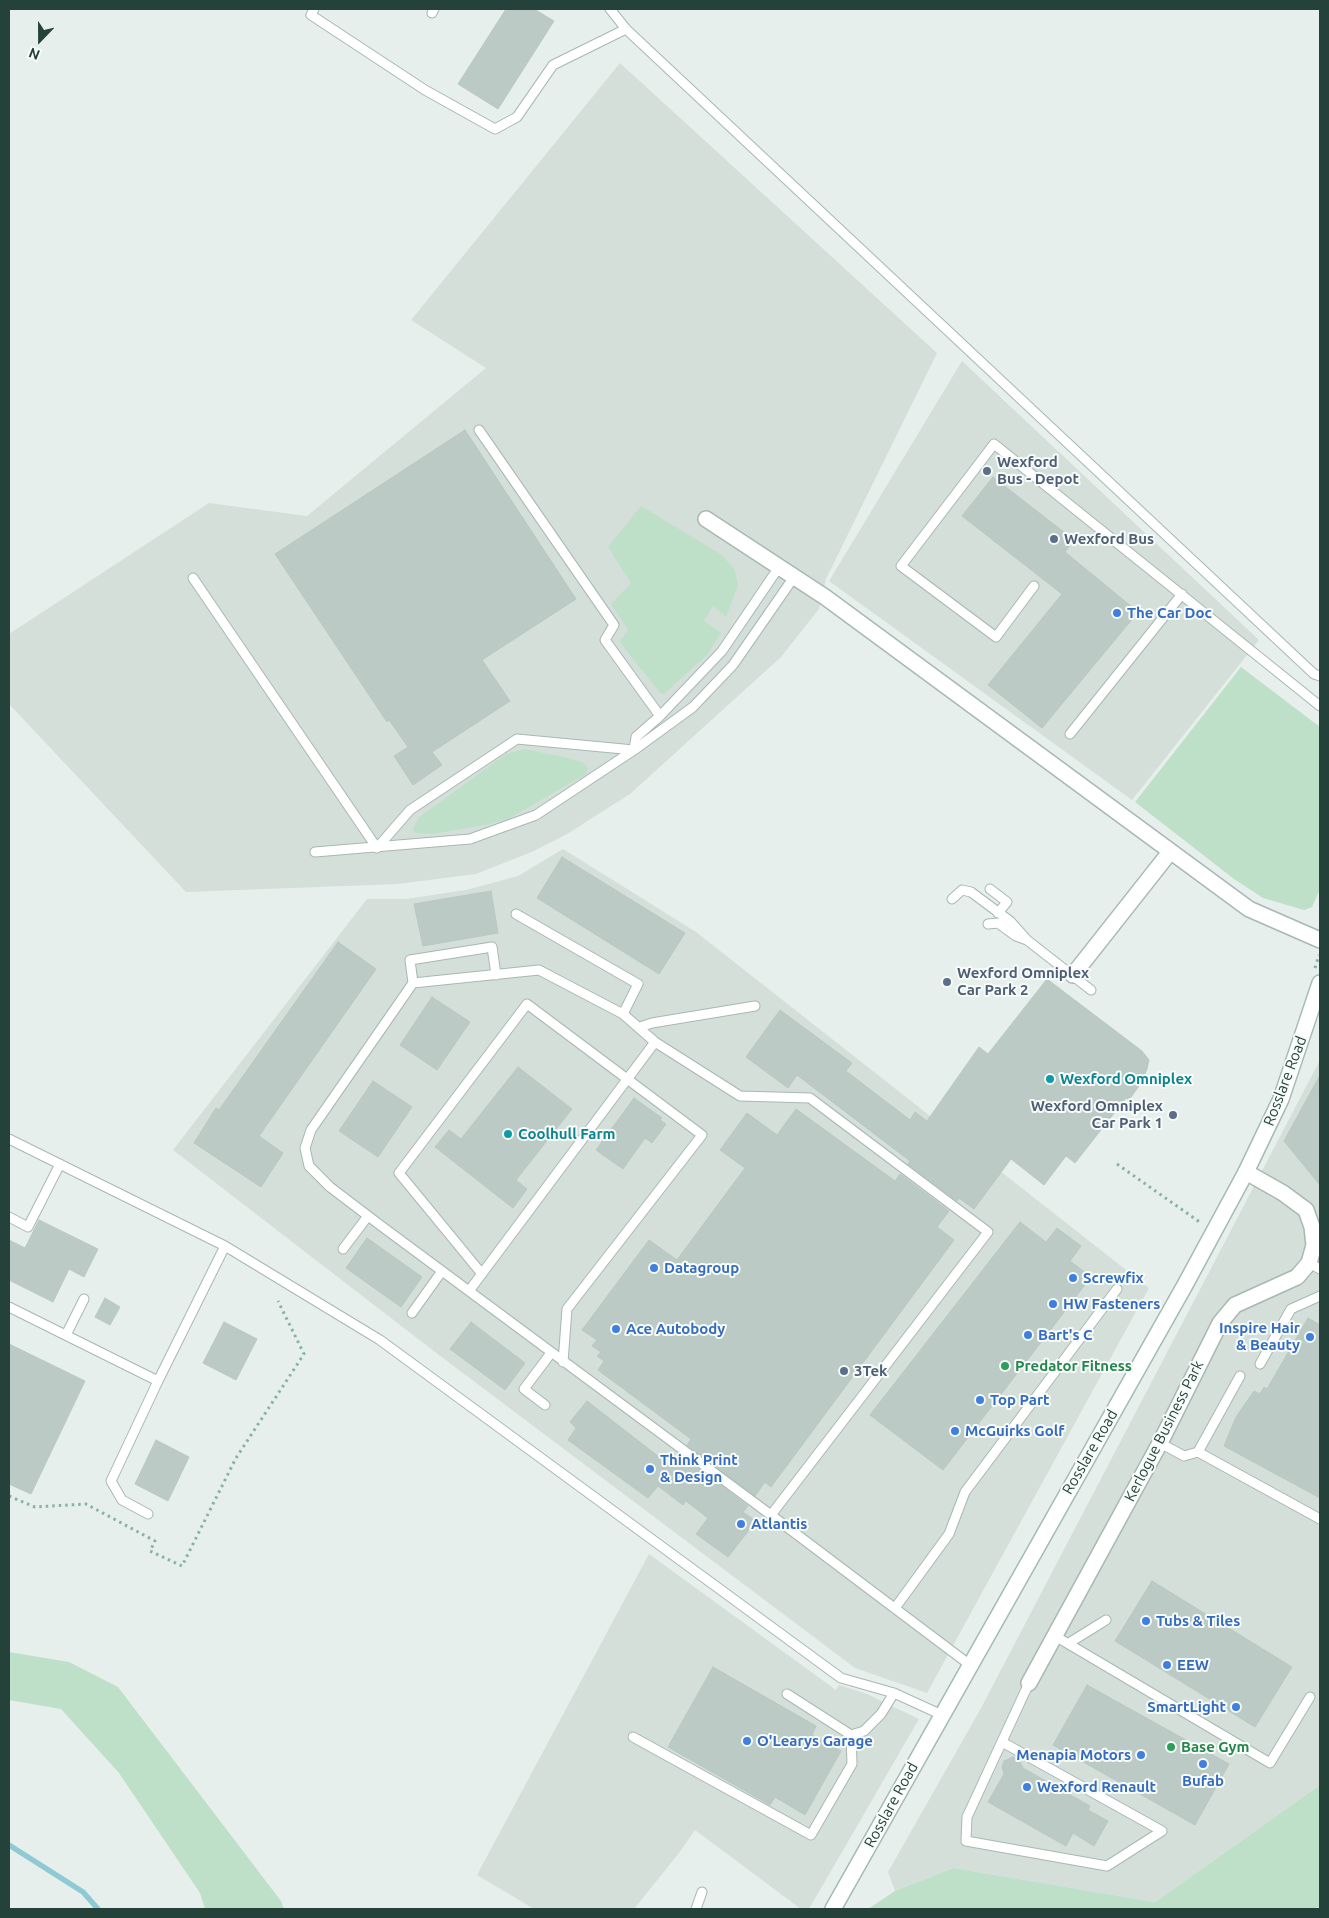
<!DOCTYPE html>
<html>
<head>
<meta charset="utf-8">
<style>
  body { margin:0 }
  #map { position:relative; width:1329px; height:1918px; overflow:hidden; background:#e6efeb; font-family:Ubuntu,sans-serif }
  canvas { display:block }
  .frame { position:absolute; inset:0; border:10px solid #24423a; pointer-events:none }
  .north { position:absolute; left:15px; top:15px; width:50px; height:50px; -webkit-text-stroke:4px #f7fbf9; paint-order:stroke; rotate:202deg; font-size:14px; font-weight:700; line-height:20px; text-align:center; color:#24423a }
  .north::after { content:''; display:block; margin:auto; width:18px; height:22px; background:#24423a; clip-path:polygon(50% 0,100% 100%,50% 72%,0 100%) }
</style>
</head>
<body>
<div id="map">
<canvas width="1329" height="1918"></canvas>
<div class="frame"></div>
<div class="north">N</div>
</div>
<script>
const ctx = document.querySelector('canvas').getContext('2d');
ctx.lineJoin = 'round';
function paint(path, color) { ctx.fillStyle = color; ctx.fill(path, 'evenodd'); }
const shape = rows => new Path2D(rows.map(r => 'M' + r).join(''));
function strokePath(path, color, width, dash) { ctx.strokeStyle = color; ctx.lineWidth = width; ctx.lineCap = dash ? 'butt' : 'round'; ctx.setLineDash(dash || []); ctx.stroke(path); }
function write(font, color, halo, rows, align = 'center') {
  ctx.font = font + ' Ubuntu,sans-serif'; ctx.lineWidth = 4; ctx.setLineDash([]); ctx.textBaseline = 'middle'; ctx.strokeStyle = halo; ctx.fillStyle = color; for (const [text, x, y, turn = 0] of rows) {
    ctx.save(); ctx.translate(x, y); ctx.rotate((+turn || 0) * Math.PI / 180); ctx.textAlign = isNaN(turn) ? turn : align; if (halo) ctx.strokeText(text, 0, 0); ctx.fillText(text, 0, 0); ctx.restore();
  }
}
paint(shape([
  [620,63,937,353,826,579,819,609,781,657,630,794,567,834,534,851,476,874,398,884,186,892,9,704,9,634,209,503,307,516,486,368,411,320],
  [962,361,1259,640,1132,800,829,581],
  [563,849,696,932,1149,1288,927,1693,855,1668,435,1352,173,1150,367,899,406,899,466,890,518,876],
  [1320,1060,1320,1785,1155,1902,953,1868,895,1891,888,1872,980,1710],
  [649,1554,836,1690,839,1685,867,1694,919,1719,809,1909,801,1909,695,1830,679,1853,634,1909,534,1909,477,1875]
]), '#d4dfda');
paint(shape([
  [641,506,722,555,735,570,738,586,726,617,713,606,704,621,721,633,708,654,664,694,661,694,622,645,620,641,628,630,611,604,631,583,608,547],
  [1241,667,1320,727,1320,889,1312,907,1304,910,1263,898,1234,879,1135,802],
  [525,749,569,758,584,763,588,768,586,774,510,818,486,825,432,834,416,833,413,830,418,818,506,754],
  [9,1652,69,1662,118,1687,281,1901,284,1909,205,1909,200,1893,119,1773,61,1709,9,1700],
  [1320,1785,1320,1907,1311,1909,868,1909,895,1891,953,1868,1155,1902]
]), '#bfe0c8');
strokePath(shape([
  [9,1845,83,1892,98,1909]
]), '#8ec9d4', 5.5);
const building = shape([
  [506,9,534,9,554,21,498,109,458,84,506,9],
  [465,430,576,599,482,660,510,701,432,752,442,765,413,785,394,756,408,747,389,720,387,722,275,554,465,430],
  [993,477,1074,540,1065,552,1138,612,1042,728,988,685,1062,594,962,516,993,477],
  [562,857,685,933,659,974,537,898,562,857],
  [491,891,498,933,423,946,414,904,491,891],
  [338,942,376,969,259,1136,283,1153,261,1187,194,1143,216,1108,219,1110,338,942],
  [1047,979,1142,1051,1149,1060,1147,1069,1141,1083,1129,1100,1126,1098,1075,1163,1066,1156,1044,1185,1011,1159,974,1209,959,1198,957,1201,908,1164,910,1161,797,1075,788,1088,746,1057,780,1010,852,1063,846,1071,910,1120,915,1112,927,1121,979,1047,988,1054,1047,979],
  [432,997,470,1022,437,1070,400,1045,432,997],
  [518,1067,572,1109,516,1180,527,1189,513,1208,435,1147,449,1130,461,1139,518,1067],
  [1320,1075,1320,1185,1284,1141,1320,1075],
  [373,1081,412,1107,378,1157,339,1131,373,1081],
  [634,1098,662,1118,660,1120,666,1124,652,1143,645,1138,623,1169,596,1150,634,1098],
  [796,1109,895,1181,900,1174,949,1211,937,1227,954,1240,771,1487,765,1482,755,1496,687,1445,691,1439,598,1370,604,1361,597,1356,601,1352,592,1346,597,1340,582,1330,649,1240,677,1260,745,1168,720,1150,747,1113,777,1135,796,1109],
  [39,1220,98,1249,84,1277,69,1269,53,1302,9,1280,9,1240,25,1248,39,1220],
  [1020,1222,1046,1242,1057,1228,1081,1246,1070,1261,1091,1277,943,1470,870,1415,1020,1222],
  [367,1238,422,1277,401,1307,346,1268,367,1238],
  [105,1298,120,1307,110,1325,95,1317,105,1298],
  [1308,1318,1320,1325,1320,1498,1224,1446,1236,1417,1254,1391,1260,1394,1264,1387,1267,1389,1308,1318],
  [224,1322,257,1339,236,1380,203,1363,224,1322],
  [471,1322,525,1363,505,1390,450,1349,471,1322],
  [9,1344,85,1381,31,1494,9,1484,9,1344],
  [587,1401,672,1467,680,1455,748,1506,743,1512,756,1521,728,1557,696,1534,708,1518,686,1501,683,1505,658,1486,648,1498,568,1440,576,1428,570,1422,587,1401],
  [156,1440,189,1457,168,1501,135,1484,156,1440],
  [1152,1581,1292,1667,1255,1727,1115,1641,1152,1581],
  [713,1667,816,1726,812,1735,841,1751,805,1815,775,1797,770,1805,668,1747,713,1667],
  [1087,1685,1229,1764,1195,1825,1053,1745,1087,1685],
  [1013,1757,1019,1760,1023,1768,1090,1806,1088,1810,1108,1821,1094,1846,1073,1833,1066,1846,988,1802,1004,1774,1002,1767,1004,1761,1013,1757]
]);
paint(building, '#bbcac4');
strokePath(building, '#b8c9c2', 1);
const service = shape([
  [314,9,311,15,425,90,495,129,517,117,553,65,626,29],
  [610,9,626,29,1314,674,1320,676],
  [432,13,434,9],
  [479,430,614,625,605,640,660,716],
  [193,578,377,848],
  [1034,586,996,637,901,566,994,444,1320,706],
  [1070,734,1182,594],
  [377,848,410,810,517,739,634,750,636,737,660,716,722,651,779,567],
  [315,852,470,839,536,815,634,750,693,707,733,665,794,577],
  [990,889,1007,902,998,913],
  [952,899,962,890,971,892,1010,921,1027,940,1091,990],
  [516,914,638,984,623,1014],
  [988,924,998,923,1016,936,1027,940],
  [413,983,410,960,492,947,496,975],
  [640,1027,652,1023,755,1006],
  [9,1139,225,1246],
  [9,1217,28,1227,60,1164],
  [343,1249,368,1216],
  [1309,1263,1320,1269],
  [482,1274,399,1173,527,1004,702,1135,567,1309,563,1362],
  [469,1291,655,1042],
  [9,1307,158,1381,225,1246,380,1340,841,1678,894,1693,942,1715],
  [412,1313,442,1271],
  [66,1335,84,1299],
  [1260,1364,1291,1309,1320,1296],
  [545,1405,524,1389,551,1353],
  [1160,1443,1184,1456,1198,1452,1240,1376],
  [1198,1452,1320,1519],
  [148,1514,122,1500,111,1481,158,1381],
  [771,1515,380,1225,330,1187,309,1166,305,1148,311,1130,413,983,539,970,623,1014,655,1042,740,1096,810,1098,988,1232,771,1515,970,1665],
  [895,1608,949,1534,965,1492,1117,1289],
  [1055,1636,1270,1763,1310,1697],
  [1069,1643,1106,1620],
  [787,1694,851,1735],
  [851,1735,864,1731,881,1714,894,1693],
  [633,1737,811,1835,852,1764,851,1735],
  [1002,1742,1162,1831,1107,1866,966,1841,967,1817,1029,1683],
  [696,1909,702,1892]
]);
const minor = shape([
  [706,519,825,597,1249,909,1320,940],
  [1073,975,1170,852],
  [1029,1683,1160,1443,1220,1323,1235,1305,1297,1277,1309,1263,1314,1245,1312,1227,1306,1210,1283,1193,1246,1172]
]);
const secondary = shape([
  [833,1909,1185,1285,1246,1172,1281,1099,1320,983]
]);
strokePath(service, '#a8b8b2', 11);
strokePath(minor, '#a8b8b2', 18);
strokePath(secondary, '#a4bbb3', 18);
strokePath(shape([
  [1315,968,1319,955],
  [1117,1164,1201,1223],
  [9,1496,35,1507,86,1504,155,1541,150,1551,182,1566,236,1458,304,1354,278,1301]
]), '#86b3a5', 3, [2.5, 4]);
strokePath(service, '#fff', 9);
strokePath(minor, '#fff', 15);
strokePath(secondary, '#fff', 15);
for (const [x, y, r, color] of [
  [987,471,5,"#5c6f8a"],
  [1054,539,5,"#5c6f8a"],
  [1117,613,5,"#3f7fe0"],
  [947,982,5,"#5c6f8a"],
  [1050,1079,5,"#0f9aa8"],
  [1173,1115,5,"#5c6f8a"],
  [508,1134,5,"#0f9aa8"],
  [654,1268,5,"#3f7fe0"],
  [1073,1278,5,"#3f7fe0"],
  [1053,1304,5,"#3f7fe0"],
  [616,1329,5,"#3f7fe0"],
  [1028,1335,5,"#3f7fe0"],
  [1310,1337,5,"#3f7fe0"],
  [1005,1366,5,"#2e9e5b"],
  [844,1371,5,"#5c6f8a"],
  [980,1400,5,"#3f7fe0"],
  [955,1431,5,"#3f7fe0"],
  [650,1469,5,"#3f7fe0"],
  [741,1524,5,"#3f7fe0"],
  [1146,1621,5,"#3f7fe0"],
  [1167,1665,5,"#3f7fe0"],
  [1236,1707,5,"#3f7fe0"],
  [747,1741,5,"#3f7fe0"],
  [1171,1747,5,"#2e9e5b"],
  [1141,1755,5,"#3f7fe0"],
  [1203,1764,5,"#3f7fe0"],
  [1027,1787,5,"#3f7fe0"]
]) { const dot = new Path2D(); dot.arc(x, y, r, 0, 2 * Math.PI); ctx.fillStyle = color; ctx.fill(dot); strokePath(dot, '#f7fbf9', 2); }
write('bold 15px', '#4e5e75', '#f7fbf9', [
  ["Wexford",997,462],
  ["Bus - Depot",997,479],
  ["Wexford Bus",1064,539],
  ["Wexford Omniplex",957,973],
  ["Car Park 2",957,990],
  ["Wexford Omniplex",1163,1106,"right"],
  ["Car Park 1",1163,1123,"right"],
  ["3Tek",854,1371]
], 'left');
write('bold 15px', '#366cbe', '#f7fbf9', [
  ["The Car Doc",1127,613],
  ["Datagroup",664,1268],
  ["Screwfix",1083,1278],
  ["HW Fasteners",1063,1304],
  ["Inspire Hair",1300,1328,"right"],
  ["& Beauty",1300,1345,"right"],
  ["Ace Autobody",626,1329],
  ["Bart's C",1038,1335],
  ["Top Part",990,1400],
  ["McGuirks Golf",965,1431],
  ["Think Print",660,1460],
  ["& Design",660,1477],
  ["Atlantis",751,1524],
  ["Tubs & Tiles",1156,1621],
  ["EEW",1177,1665],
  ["SmartLight",1226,1707,"right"],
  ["O'Learys Garage",757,1741],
  ["Menapia Motors",1131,1755,"right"],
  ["Bufab",1203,1781,"center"],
  ["Wexford Renault",1037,1787]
], 'left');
write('bold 15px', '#0d838f', '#f7fbf9', [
  ["Wexford Omniplex",1060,1079],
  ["Coolhull Farm",518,1134]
], 'left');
write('15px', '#24423a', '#f7fbf9', [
  ["Rosslare Road",1285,1081,-69],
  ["Kerlogue Business Park",1164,1431,-63],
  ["Rosslare Road",1090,1452,-60],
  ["Rosslare Road",891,1805,-61]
]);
write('bold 15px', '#27864d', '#f7fbf9', [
  ["Predator Fitness",1015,1366],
  ["Base Gym",1181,1747]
], 'left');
</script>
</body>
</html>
